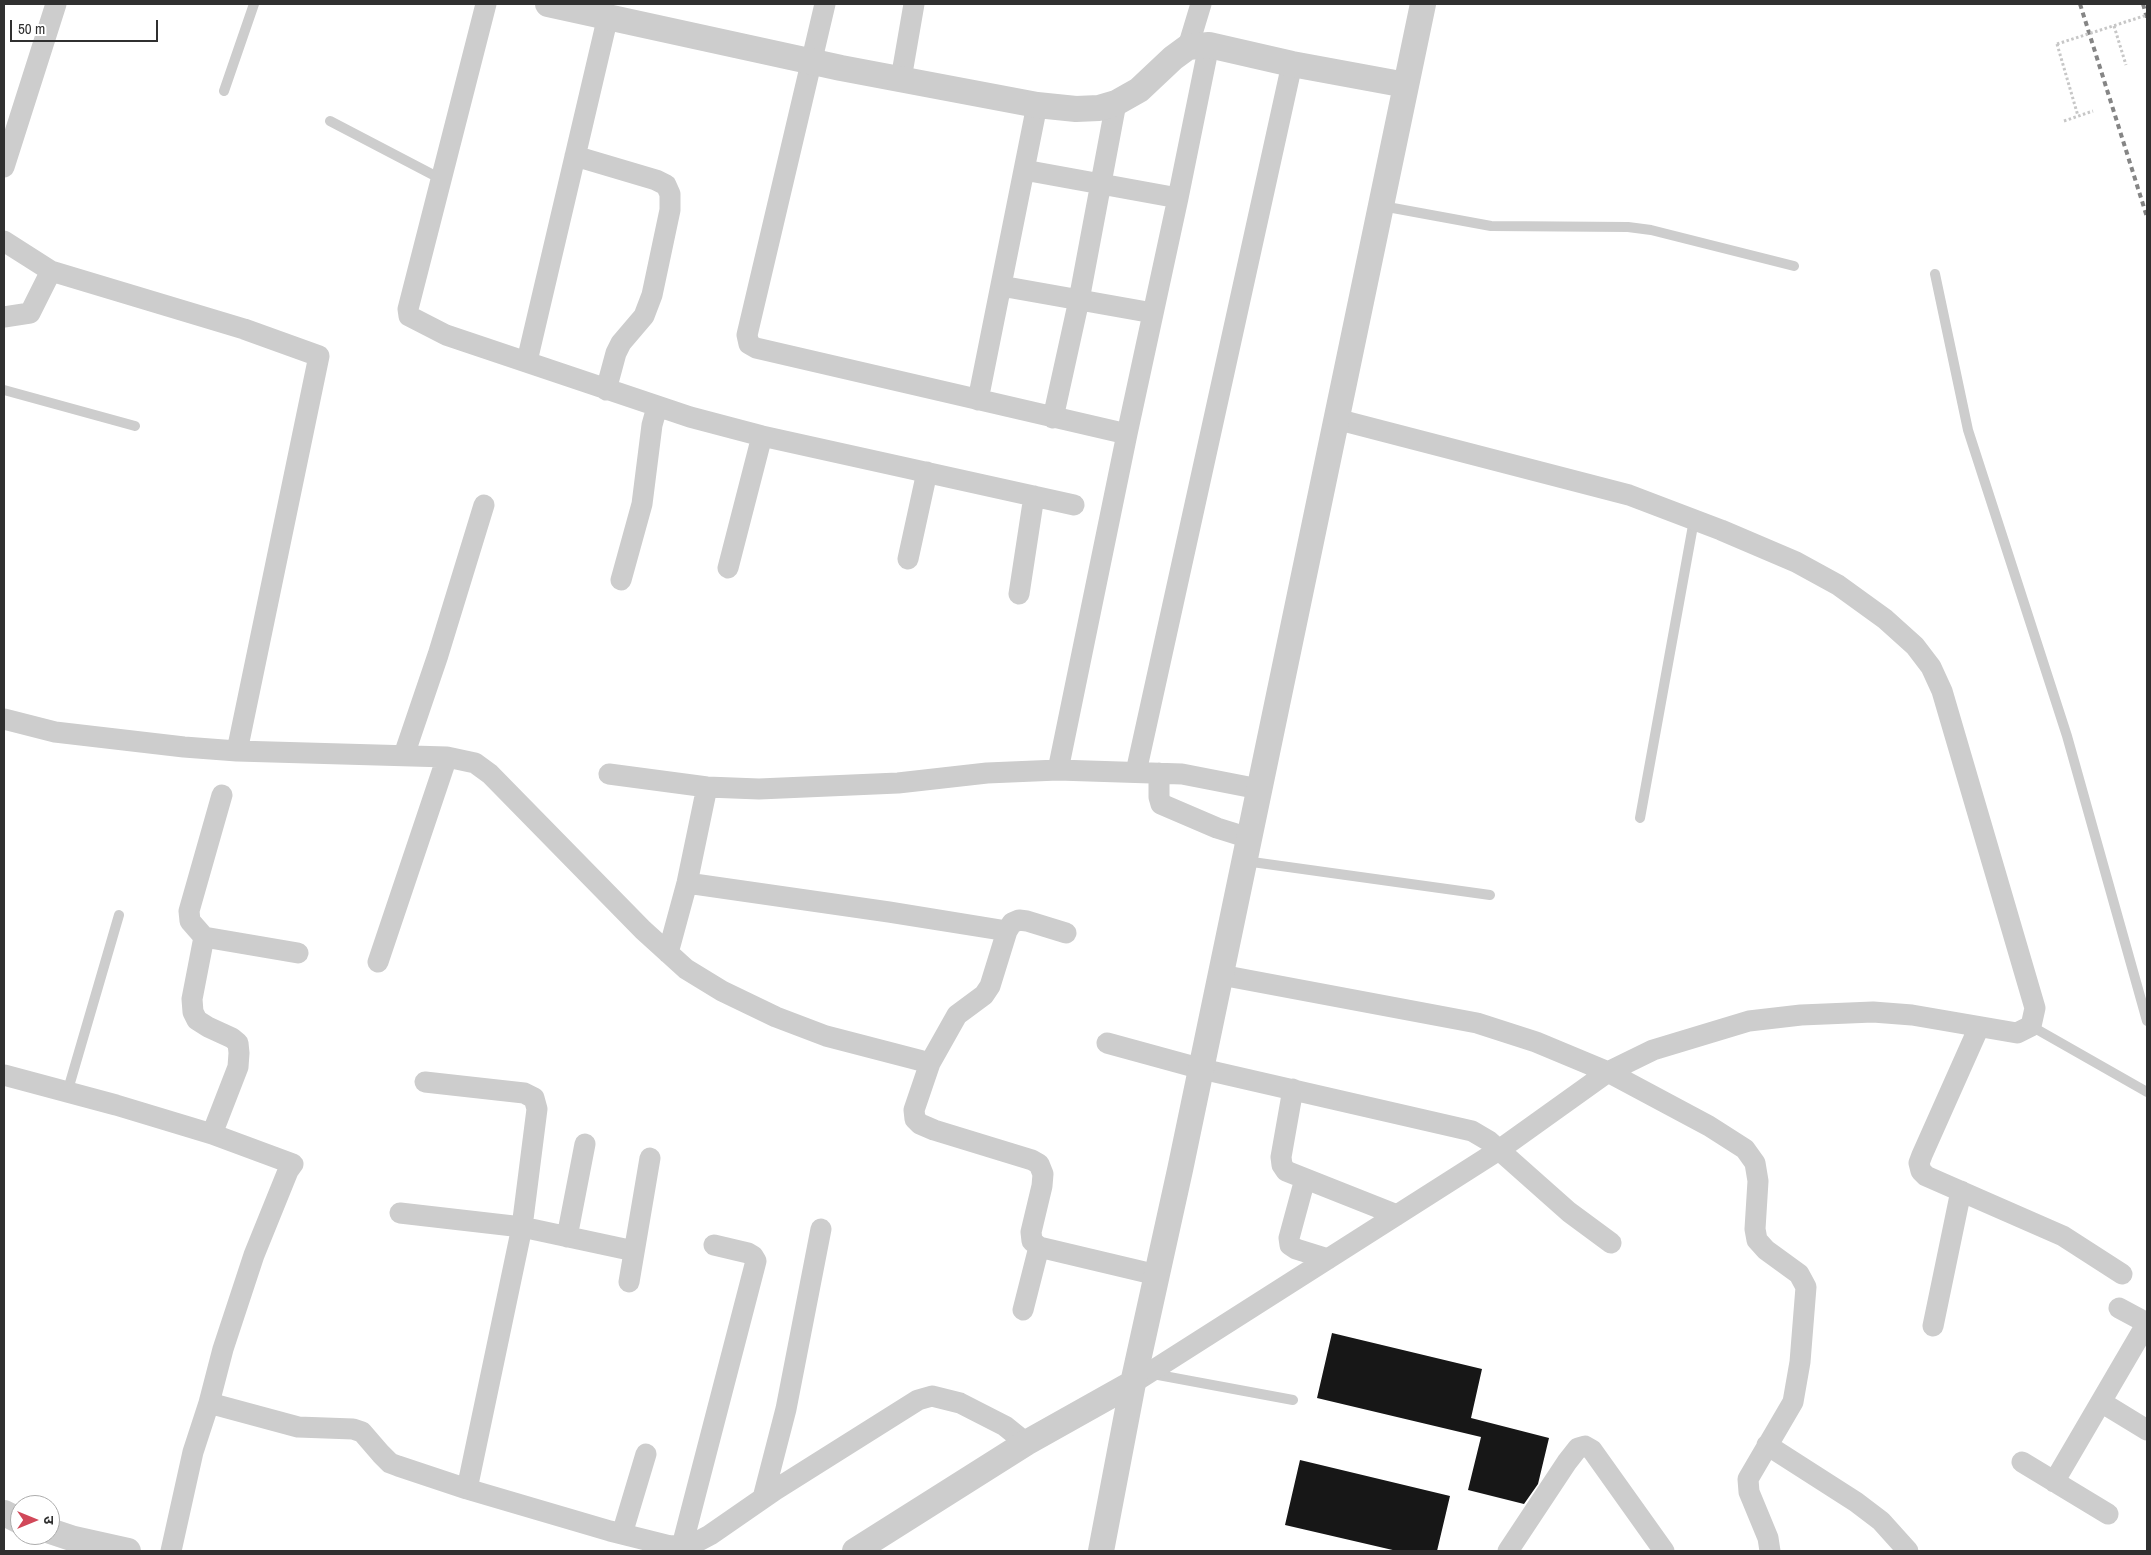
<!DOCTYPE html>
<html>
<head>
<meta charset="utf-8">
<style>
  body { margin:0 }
  #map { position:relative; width:2151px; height:1555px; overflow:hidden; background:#fff; font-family:"Archivo Narrow","Noto Sans Devanagari",sans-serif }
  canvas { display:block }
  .frame { position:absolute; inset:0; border:5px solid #303030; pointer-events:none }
  .north { position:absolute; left:10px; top:1495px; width:50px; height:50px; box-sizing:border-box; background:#fff; border:1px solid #acacac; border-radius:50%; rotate:90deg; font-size:14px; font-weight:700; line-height:20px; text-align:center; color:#303030 }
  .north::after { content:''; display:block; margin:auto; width:18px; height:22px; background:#d14859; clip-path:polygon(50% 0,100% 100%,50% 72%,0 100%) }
  .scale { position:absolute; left:10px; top:20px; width:148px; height:22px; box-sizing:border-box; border:2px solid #303030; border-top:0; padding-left:6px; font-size:15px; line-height:18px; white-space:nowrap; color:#303030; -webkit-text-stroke:4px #fff; paint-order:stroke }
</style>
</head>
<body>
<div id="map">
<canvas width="2151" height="1555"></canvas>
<div class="frame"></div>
<div class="north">उ</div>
<div class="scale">50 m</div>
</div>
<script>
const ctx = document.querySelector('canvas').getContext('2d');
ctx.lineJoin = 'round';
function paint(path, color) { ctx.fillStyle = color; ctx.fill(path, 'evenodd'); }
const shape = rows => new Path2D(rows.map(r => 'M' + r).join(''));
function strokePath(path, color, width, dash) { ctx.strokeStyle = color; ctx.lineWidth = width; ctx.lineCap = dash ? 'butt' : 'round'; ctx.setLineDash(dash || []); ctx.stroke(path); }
paint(shape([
  [1332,1333,1482,1369,1471,1418,1549,1438,1538,1484,1524,1504,1468,1490,1481,1437,1317,1398],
  [1300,1460,1450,1496,1437,1551,1397,1551,1285,1525]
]), '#171717');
strokePath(shape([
  [2114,26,2126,65],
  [2057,44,2078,116],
  [2064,121,2093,111]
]), '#c7c7c7', 3, [2.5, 2.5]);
strokePath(shape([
  [224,91,254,4],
  [330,121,441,179],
  [1382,206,1491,226,1628,227,1651,230,1794,266],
  [1935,274,1968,430,2067,736,2147,1021],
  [4,390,135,426],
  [1640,818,1694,520],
  [1245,861,1490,895],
  [2031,1026,2147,1092],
  [67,1093,119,915],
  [1153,1374,1293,1400]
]), '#cdcdcd', 10);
strokePath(shape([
  [486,4,408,309,409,316,446,335,690,417,762,436,1074,505],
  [825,4,747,335,749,344,756,348,1127,434],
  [1188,47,1201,4],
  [901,79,914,4],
  [575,156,656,180,666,185,670,194,670,210,652,295,644,316,621,343,616,353,606,390],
  [4,167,56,4],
  [1024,170,1178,198],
  [4,241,51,271,30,313,4,317],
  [51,271,244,329,319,356,237,751],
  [1001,286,1153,313],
  [527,361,608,16],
  [978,400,1037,105],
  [1053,418,1079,300,1116,103],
  [908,559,927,472],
  [728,568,762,436],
  [621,580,642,504,652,425,657,407],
  [1019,594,1034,496],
  [4,719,55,732,184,747,237,751,447,757,475,763,490,774,643,930,686,969,722,991,776,1017,826,1036,930,1063],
  [404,755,438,655,484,505],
  [1058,770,1127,434,1178,198,1209,45],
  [1136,772,1292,64],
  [1159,773,1159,797,1161,804,1217,828,1249,838],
  [609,774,707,787,759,789,898,783,987,773,1058,770,1182,774,1259,789],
  [687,883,889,912,1007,931],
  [1066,933,1027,921,1019,920,1012,923,1007,931,990,986,984,995,957,1015,930,1063,914,1110,915,1119,920,1124,934,1130,1032,1160,1039,1164,1043,1174,1042,1186,1031,1232,1032,1241,1039,1247,1157,1275],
  [204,937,298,953],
  [668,953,687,883,707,787],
  [378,962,447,757],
  [1221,975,1477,1023,1536,1042,1608,1072,1709,1126,1745,1149,1755,1163,1758,1181,1755,1229,1757,1240,1766,1250,1799,1274,1806,1287,1800,1362,1793,1402,1748,1479,1749,1492,1768,1538,1770,1551],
  [1979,1027,1922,1155,1919,1163,1921,1171,1926,1176,2063,1236,2122,1274],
  [1107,1043,1202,1069,1472,1131,1489,1141,1569,1212,1611,1243],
  [4,1075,116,1105,212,1134,293,1164,288,1171,254,1255,223,1349,209,1403,298,1427,353,1429,362,1432,381,1454,390,1463,398,1466,467,1489,610,1531,670,1546,693,1544,710,1535,775,1490,918,1400,932,1396,960,1403,1005,1426,1026,1443],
  [425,1082,524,1093,534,1098,537,1109,522,1227,467,1489],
  [1293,1089,1281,1157,1282,1165,1286,1171,1397,1215],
  [212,1134,238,1067,239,1053,238,1043,232,1038,208,1027,197,1020,193,1012,192,999,204,937,190,921,189,911,222,795],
  [1305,1179,1289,1238,1290,1245,1296,1249,1328,1259],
  [400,1213,522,1227,634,1251],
  [567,1237,585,1144],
  [629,1282,650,1158],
  [2119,1308,2147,1323],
  [1023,1310,1039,1247],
  [1933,1326,1961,1191],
  [1133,1383,1499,1150,1608,1072,1653,1050,1749,1021,1801,1015,1873,1012,1912,1015,2017,1033,2031,1026,2035,1008,1942,691,1931,667,1915,646,1885,619,1838,585,1796,562,1721,530,1629,495,1336,419],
  [2101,1402,2147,1430],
  [1767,1445,1856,1502,1881,1521,1908,1551],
  [2022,1462,2108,1514],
  [2054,1482,2147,1323],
  [763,1498,786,1409,821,1229],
  [622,1534,646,1454],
  [682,1546,756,1261,753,1256,748,1253,714,1245],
  [171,1551,193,1452,209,1403],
  [1508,1551,1567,1462,1578,1448,1585,1446,1592,1450,1664,1551]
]), '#cdcdcd', 21);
strokePath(shape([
  [548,4,841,68,1037,105,1076,109,1099,108,1116,103,1139,90,1173,58,1188,47,1209,45,1292,64,1406,85],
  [4,1513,20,1521],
  [50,1531,74,1539,128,1551],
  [855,1551,1026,1443,1133,1383],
  [1101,1551,1133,1383,1180,1170,1423,4]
]), '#cdcdcd', 26);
strokePath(shape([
  [2080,4,2147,217],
  [2143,4,2147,18]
]), '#858585', 4, [5, 4]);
strokePath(shape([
  [2057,44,2147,15]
]), '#c7c7c7', 3, [2.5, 2.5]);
</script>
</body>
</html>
